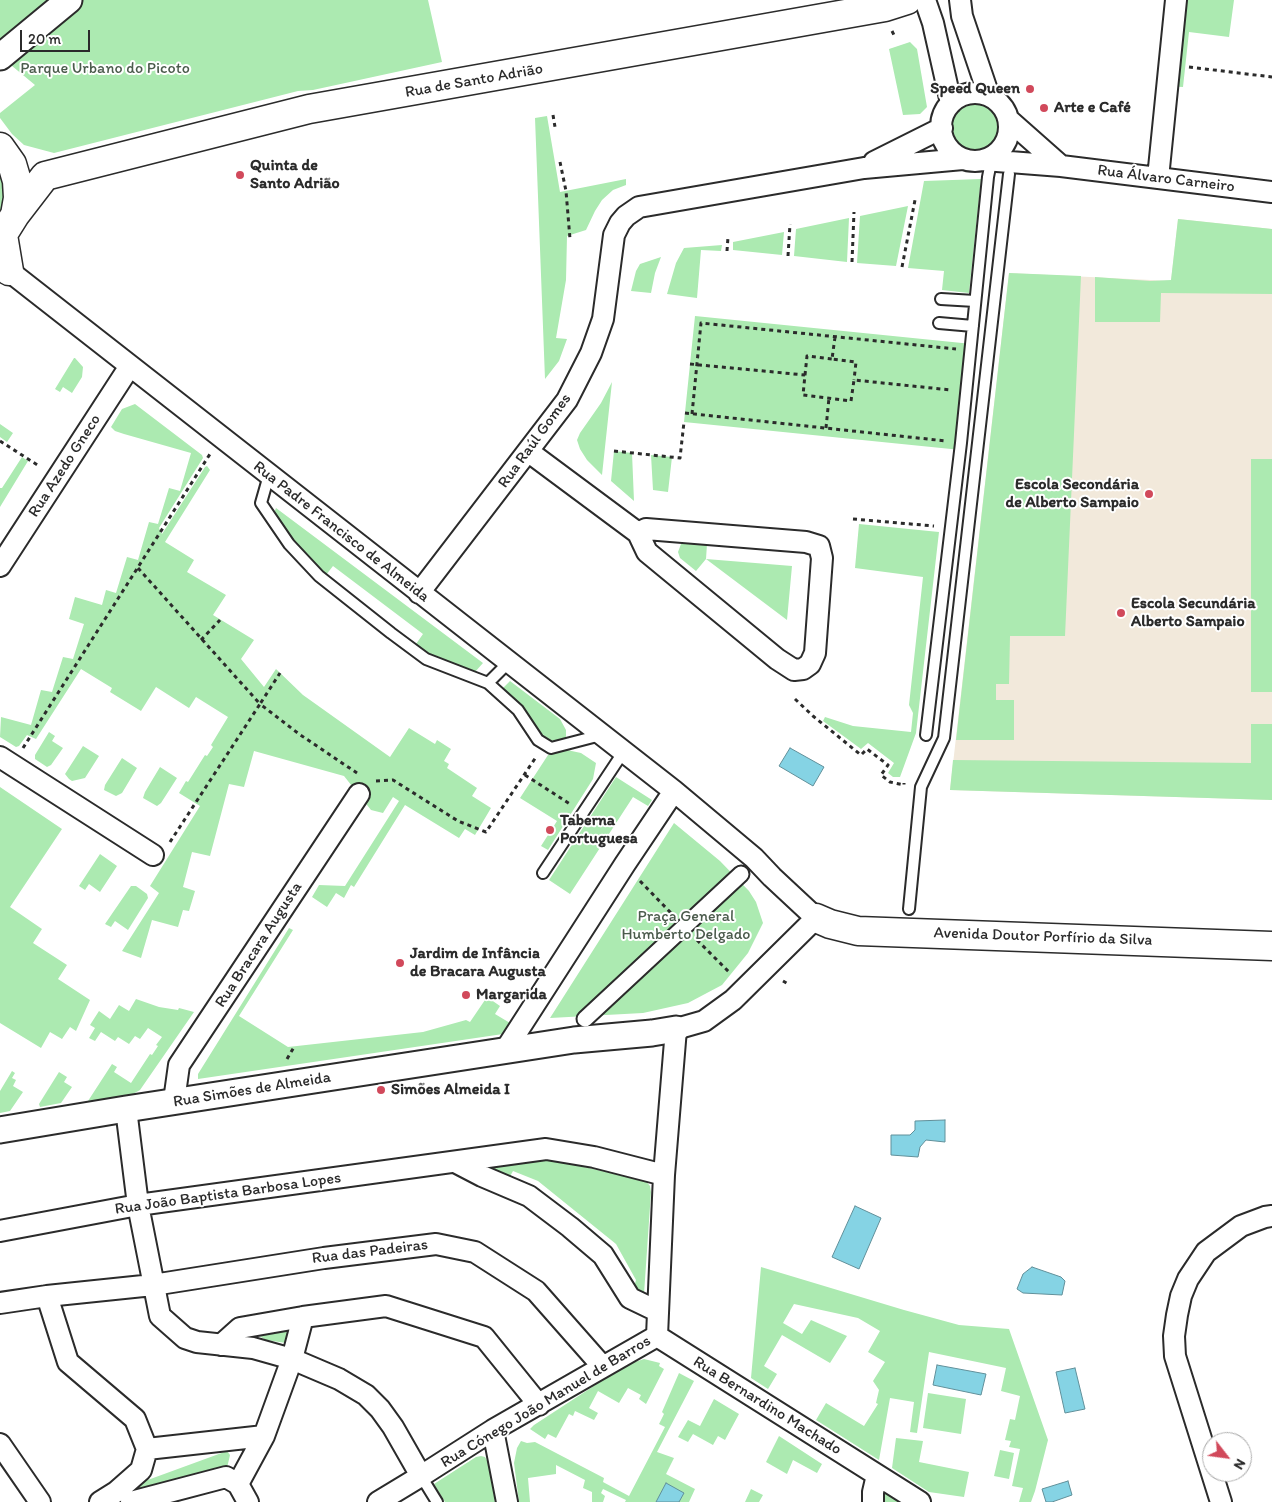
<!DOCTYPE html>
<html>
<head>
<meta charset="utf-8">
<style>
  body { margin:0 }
  #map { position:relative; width:1272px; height:1502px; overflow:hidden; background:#fff; font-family:Itim,sans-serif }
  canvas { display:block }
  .north { position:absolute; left:1202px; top:1432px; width:50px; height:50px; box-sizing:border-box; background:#fff; border:1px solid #aaa; border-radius:50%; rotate:120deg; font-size:14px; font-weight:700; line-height:20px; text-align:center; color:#2b2b2b }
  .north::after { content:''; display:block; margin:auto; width:18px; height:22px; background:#d1495b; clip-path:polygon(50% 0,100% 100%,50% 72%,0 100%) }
  .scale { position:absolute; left:20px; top:30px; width:70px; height:22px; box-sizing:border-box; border:2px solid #2b2b2b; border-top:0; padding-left:6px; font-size:15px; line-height:18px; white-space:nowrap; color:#2b2b2b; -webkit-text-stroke:4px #fff; paint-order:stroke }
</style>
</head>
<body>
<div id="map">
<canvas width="1272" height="1502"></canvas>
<div class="north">N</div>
<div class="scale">20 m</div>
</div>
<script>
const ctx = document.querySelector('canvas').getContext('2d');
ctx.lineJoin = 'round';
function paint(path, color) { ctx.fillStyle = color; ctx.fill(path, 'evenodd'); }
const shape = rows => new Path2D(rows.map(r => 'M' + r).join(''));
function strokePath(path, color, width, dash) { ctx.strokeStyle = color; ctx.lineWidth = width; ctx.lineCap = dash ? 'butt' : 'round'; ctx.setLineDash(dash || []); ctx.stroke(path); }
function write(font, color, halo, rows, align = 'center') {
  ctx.font = font + ' Itim,sans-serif'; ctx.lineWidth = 4; ctx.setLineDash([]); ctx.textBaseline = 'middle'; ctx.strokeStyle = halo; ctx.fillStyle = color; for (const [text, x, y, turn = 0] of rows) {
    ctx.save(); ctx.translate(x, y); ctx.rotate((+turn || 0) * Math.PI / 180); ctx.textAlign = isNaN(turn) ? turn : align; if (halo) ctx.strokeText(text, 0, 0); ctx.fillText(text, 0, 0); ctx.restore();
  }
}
paint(shape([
  [1178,219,1272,229,1272,800,950,790,1009,273,1171,281]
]), '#f2e9db');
paint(shape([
  [0,0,428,0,442,62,313,90,298,91,54,153,24,145,12,134,0,118,0,113,35,85,0,56],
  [1173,0,1234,0,1229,37,1189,32,1183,87,1163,86],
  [910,42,917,49,927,107,920,114,903,115,889,49],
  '951 127a24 24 0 1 1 48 0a24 24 0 1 1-48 0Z',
  [547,116,560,192,626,179,626,185,613,190,602,200,595,211,586,230,567,236,566,280,556,338,567,339,559,361,545,379,535,118],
  [0,174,5,196,0,214],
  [981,179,969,293,942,290,944,271,908,268,924,181],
  [908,206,896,266,857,263,860,216],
  [849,218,847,262,794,256,796,229],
  [1178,219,1272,229,1272,294,1161,293,1160,322,1095,322,1095,277,1150,281,1171,280],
  [784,232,782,255,733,250,733,242],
  [722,245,721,251,701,250,697,298,667,294,676,263,684,248],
  [661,257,655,273,651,293,631,291,636,271,640,264],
  [1009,273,1081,276,1065,636,1010,636,1009,684,996,684,996,700,1014,700,1014,740,956,740],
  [695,316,972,344,961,450,684,422],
  [74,358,75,358,83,367,82,377,72,393,63,387,60,392,55,389],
  [612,382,602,475,587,460,580,449,577,440,580,433,601,403],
  [135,404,202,455,203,458,159,528,162,534,205,467,207,466,210,470,165,542,194,560,187,572,226,595,213,615,254,640,241,659,264,687,276,669,303,695,390,757,409,728,435,744,437,740,451,749,444,761,449,764,447,768,477,788,472,796,491,808,475,835,465,829,459,838,405,805,354,887,351,885,344,898,336,893,327,907,312,897,319,885,345,886,399,801,393,797,383,813,371,810,344,776,254,751,244,787,229,784,210,856,192,852,183,887,195,891,189,911,183,910,178,927,152,920,141,958,122,951,159,893,150,886,200,806,179,793,186,781,188,782,205,755,207,756,213,747,211,745,228,717,196,697,189,708,156,687,141,711,110,692,112,688,81,669,36,739,27,735,19,746,16,747,0,737,1,717,31,725,41,690,52,692,63,657,73,659,84,624,69,619,75,597,102,605,106,590,116,593,127,557,138,560,149,522,158,524,169,488,180,491,191,453,124,434,115,431,111,427,122,409],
  [0,424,13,433,7,442,0,437],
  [614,451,632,453,634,501,611,481],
  [651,455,672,457,668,492,653,490],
  [22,457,28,461,0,507,0,488,2,488],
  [1251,459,1272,459,1272,692,1251,692],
  [276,508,483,663,475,672,428,653,416,644,423,634,333,566,326,575,288,534,274,513],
  [859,524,939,532,916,733,900,777,893,777,888,773,894,763,868,743,861,749,823,721,825,717,853,726,911,732,913,713,909,705,923,577,855,568],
  [689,540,707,544,706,559,792,566,787,620,706,559,696,571,680,558,678,552,681,544],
  [510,681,560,719,566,730,566,739,551,741,542,735,522,705,503,688],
  [1251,724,1272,724,1272,800,950,790,953,760,1251,763],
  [49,732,55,736,52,741,63,748,51,765,47,767,35,759,35,755],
  [83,746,99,756,85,778,72,781,69,779,65,774],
  [567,750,581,753,596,763,593,779,548,850,541,846,557,821,520,798,548,755],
  [122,758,137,768,122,793,116,796,104,790,105,785],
  [160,767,177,778,161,803,157,806,143,798,145,792],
  [616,777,652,800,648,806,633,797,570,894,549,880],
  [0,787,62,829,10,907,42,929,33,943,67,965,58,979,90,1000,76,1031,70,1027,62,1039,50,1032,41,1048,0,1023],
  [674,823,720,861,749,891,756,902,763,923,748,953,722,985,688,1003,643,1013,550,1018],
  [100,854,117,866,100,892,89,884,85,890,79,886],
  [131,886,136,886,147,894,148,898,128,930,115,921,111,927,105,924],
  [289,928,293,930,239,1016,288,1047,423,1032,466,1020,470,1022,487,997,500,1006,495,1014,510,1023,503,1034,198,1079,198,1074],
  [136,999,159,1007,178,1010,179,1008,194,1012,140,1090,131,1095,88,1101,112,1064,117,1067,114,1072,131,1083,150,1054,152,1055,158,1046,156,1045,162,1037,148,1028,140,1039,135,1036,129,1044,118,1037,115,1041,101,1032,95,1041,89,1038,95,1028,90,1025,99,1011,110,1019,119,1005,129,1011],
  [12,1071,15,1073,12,1078,16,1080,13,1086,23,1092,10,1111,0,1113,0,1091],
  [59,1072,67,1077,64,1082,72,1087,61,1103,40,1107,39,1104],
  [549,1159,646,1181,650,1186,651,1192,644,1294,633,1291,636,1280,616,1244,538,1181,513,1171,508,1180,476,1167],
  [761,1267,904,1310,959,1325,1009,1329,1048,1440,1035,1491,1031,1502,1019,1502,1023,1488,1012,1486,1020,1449,1009,1447,1011,1441,1005,1440,1010,1419,1015,1420,1020,1396,1001,1391,1006,1368,929,1352,917,1433,910,1432,914,1402,890,1398,879,1460,816,1420,826,1403,864,1426,878,1404,876,1403,879,1390,873,1381,885,1362,868,1352,880,1331,858,1318,794,1304,783,1323,802,1334,811,1320,847,1336,830,1363,782,1335,764,1366,777,1374,768,1389,751,1378],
  [269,1329,293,1329,293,1344,266,1340,256,1334],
  [644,1359,660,1363,659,1366,664,1369,646,1404,639,1399,641,1395,628,1388,619,1403,598,1391,589,1408,598,1413,594,1420,575,1411,573,1416,569,1414,556,1438,548,1434,545,1439,530,1429,534,1425,626,1365],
  [679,1373,694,1381,657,1452,674,1458,666,1474,695,1489,689,1502,625,1502,626,1500,603,1489,601,1493,605,1496,603,1502,592,1502,592,1492,583,1488,585,1480,556,1465,556,1474,528,1478,530,1502,519,1502,514,1463,517,1448,521,1441,527,1443,535,1442,604,1478,603,1482,629,1496,665,1427,659,1424,664,1414,662,1412],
  [928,1393,966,1399,961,1434,923,1428],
  [714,1399,739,1414,725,1440,718,1436,713,1445,693,1434,688,1442,678,1437,688,1420,700,1426],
  [779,1436,822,1464,817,1473,793,1460,787,1474,766,1462],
  [896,1438,923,1441,919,1462,969,1472,964,1497,929,1492,892,1468],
  [1000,1450,1014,1453,1009,1479,994,1476],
  [227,1451,230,1455,227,1468,147,1488,121,1502,111,1502,145,1481],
  [481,1456,485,1457,489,1464,495,1502,445,1502,434,1484,476,1457],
  [877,1475,920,1502,873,1502],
  [751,1489,763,1495,759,1502,745,1502]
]), '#aceab1');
const water = shape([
  [790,748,824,767,813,786,779,766,790,748],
  [945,1120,945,1142,926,1140,920,1147,918,1157,891,1155,891,1135,910,1135,915,1130,915,1121,945,1120],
  [855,1206,881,1218,859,1269,832,1257,855,1206],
  [1032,1267,1061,1277,1065,1281,1062,1295,1023,1293,1017,1289,1023,1274,1032,1267],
  [937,1365,986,1374,981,1395,933,1385,937,1365],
  [1075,1368,1085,1409,1065,1413,1056,1372,1075,1368],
  [1068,1481,1072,1495,1052,1502,1046,1502,1042,1489,1068,1481],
  [666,1483,684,1493,679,1502,656,1502,666,1483]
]);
paint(water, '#85d3e4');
strokePath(water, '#61909a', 1);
const service = shape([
  [941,299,975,301],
  [939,323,973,326],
  [269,475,261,503,289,544,319,576,391,633,426,659,488,683,518,710,538,740,551,748,601,735],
  [488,683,508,663],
  [926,735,961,443,988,177,991,162],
  [543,873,624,751],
  [909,909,921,787,944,738,1009,174],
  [421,1476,437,1502]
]);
const pedestrian = shape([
  [585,1019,741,874]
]);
const minor = shape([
  [925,0,933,23,951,103],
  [960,0,962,16,989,96],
  '941 127a34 34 0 1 1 68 0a34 34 0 1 1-68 0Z',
  [1009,120,1061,166],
  [984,160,1061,166,1272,192],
  [874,162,942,128],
  [1158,178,1176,0],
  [9,271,674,791,754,858,772,877,816,918,733,1000,704,1021,676,1029,664,1175,657,1336,493,1430,421,1476,378,1502],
  [529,452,638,533,647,552,777,659,794,670,803,669,810,664,815,653,822,558,819,546,806,542,646,529,638,533],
  [0,566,130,366],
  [419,593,567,400,591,353,603,319,614,235,620,223,626,216,639,207,864,168,963,159],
  [0,757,153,855],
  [504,1052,625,864,674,791],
  [174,1101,179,1065,359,794],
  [126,1109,138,1205,160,1316,185,1338,197,1342,253,1348,292,1359,339,1379,366,1395,380,1409,393,1427,421,1476],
  [457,1163,482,1176,529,1196,570,1227,603,1255,630,1298,657,1311],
  [0,1231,138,1205,546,1149,594,1157,664,1175],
  [47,1296,68,1362,135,1419,147,1449],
  [0,1303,47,1296,153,1285,324,1258,436,1244,475,1252,536,1291,603,1367],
  [657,1336,920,1502],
  [221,1345,240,1328,303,1317,386,1306,484,1337,539,1405],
  [493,1430,507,1502],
  [0,1444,40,1502],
  [238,1484,264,1436,292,1359,303,1317],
  [100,1502,116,1492,141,1470,147,1449,264,1436],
  [131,1502,226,1477,238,1484,248,1502],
  [873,1502,873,1492,877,1475],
  [1221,1502,1175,1356,1174,1336,1177,1315,1181,1296,1188,1279,1206,1252,1241,1226,1265,1217,1272,1216]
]);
const tertiary = shape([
  [0,57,69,0],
  [0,1130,126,1109,574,1040,652,1033,676,1029]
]);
const secondary = shape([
  [0,147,12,164,17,181,18,198,15,215,0,239],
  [15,215,45,176,309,109,885,7,907,0],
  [3,235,9,271],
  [816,918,830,924,858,931,1272,946]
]);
strokePath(service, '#2b2b2b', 14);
strokePath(pedestrian, '#2b2b2b', 19);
strokePath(minor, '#2b2b2b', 24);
strokePath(tertiary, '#2b2b2b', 29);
strokePath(secondary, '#2b2b2b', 31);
strokePath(shape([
  [892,31,895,37],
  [1189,67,1272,77],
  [553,115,555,127],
  [560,162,566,191,570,239],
  [727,251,728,237],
  [788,256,790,224],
  [852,262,854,212],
  [902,267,915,200],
  [835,337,832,359,856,362,854,380],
  [690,364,805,375,803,395,851,401,854,380,951,390],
  [805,375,807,356,832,359],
  [685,413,946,441],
  [692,414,701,323,956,349],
  [826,428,829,398],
  [0,441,39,466],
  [614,451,680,458,684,422],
  [853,519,934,526],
  [138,568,260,704,280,673],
  [201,640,220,620],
  [795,699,813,716,861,755,867,749,888,765,881,775,890,782,904,785,904,783],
  [23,748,210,454],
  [525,775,570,804],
  [376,781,393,780,458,821,486,832,536,757],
  [170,842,260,704,299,734,357,773],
  [640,881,672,914],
  [697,940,730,973],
  [783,981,788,984],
  [287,1059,294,1047]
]), '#2b2b2b', 3, [4, 4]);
strokePath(service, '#fff', 10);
strokePath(pedestrian, '#fff', 15);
strokePath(minor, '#fff', 20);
strokePath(tertiary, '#fff', 25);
strokePath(secondary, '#fff', 28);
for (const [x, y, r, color] of [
  [1030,89,5,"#d1495b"],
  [1044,108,5,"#d1495b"],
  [240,175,5,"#d1495b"],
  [1149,494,5,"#d1495b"],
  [1121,613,5,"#d1495b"],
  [550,830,5,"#d1495b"],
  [400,963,5,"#d1495b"],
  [466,995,5,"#d1495b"],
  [381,1090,5,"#d1495b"]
]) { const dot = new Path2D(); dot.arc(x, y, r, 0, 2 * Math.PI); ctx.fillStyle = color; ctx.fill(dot); strokePath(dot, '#fff', 2); }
write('16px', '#4b5b4c', '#fff', [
  ["Parque Urbano do Picoto",105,69],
  ["Praça General",686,917],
  ["Humberto Delgado",686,935]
]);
write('16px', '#2b2b2b', '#fff', [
  ["Rua de Santo Adrião",474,81,-10],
  ["Rua Álvaro Carneiro",1166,179,7],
  ["Rua Raúl Gomes",535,441,-54],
  ["Rua Azedo Gneco",65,466,-57],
  ["Rua Padre Francisco de Almeida",341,532,38],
  ["Avenida Doutor Porfírio da Silva",1043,937,2],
  ["Rua Bracara Augusta",259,945,-57],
  ["Rua Simões de Almeida",252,1090,-9],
  ["Rua João Baptista Barbosa Lopes",228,1194,-8],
  ["Rua das Padeiras",370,1252,-7],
  ["Rua Cónego João Manuel de Barros",546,1402,-31],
  ["Rua Bernardino Machado",767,1406,32]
]);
write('bold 16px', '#2b2b2b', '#fff', [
  ["Speed Queen",1020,89,"right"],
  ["Arte e Café",1054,108],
  ["Quinta de",250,166],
  ["Santo Adrião",250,184],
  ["Escola Secondária",1139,485,"right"],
  ["de Alberto Sampaio",1139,503,"right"],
  ["Escola Secundária",1131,604],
  ["Alberto Sampaio",1131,622],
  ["Taberna",560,821],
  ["Portuguesa",560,839],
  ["Jardim de Infância",410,954],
  ["de Bracara Augusta",410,972],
  ["Margarida",476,995],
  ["Simões Almeida I",391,1090]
], 'left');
</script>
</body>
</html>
